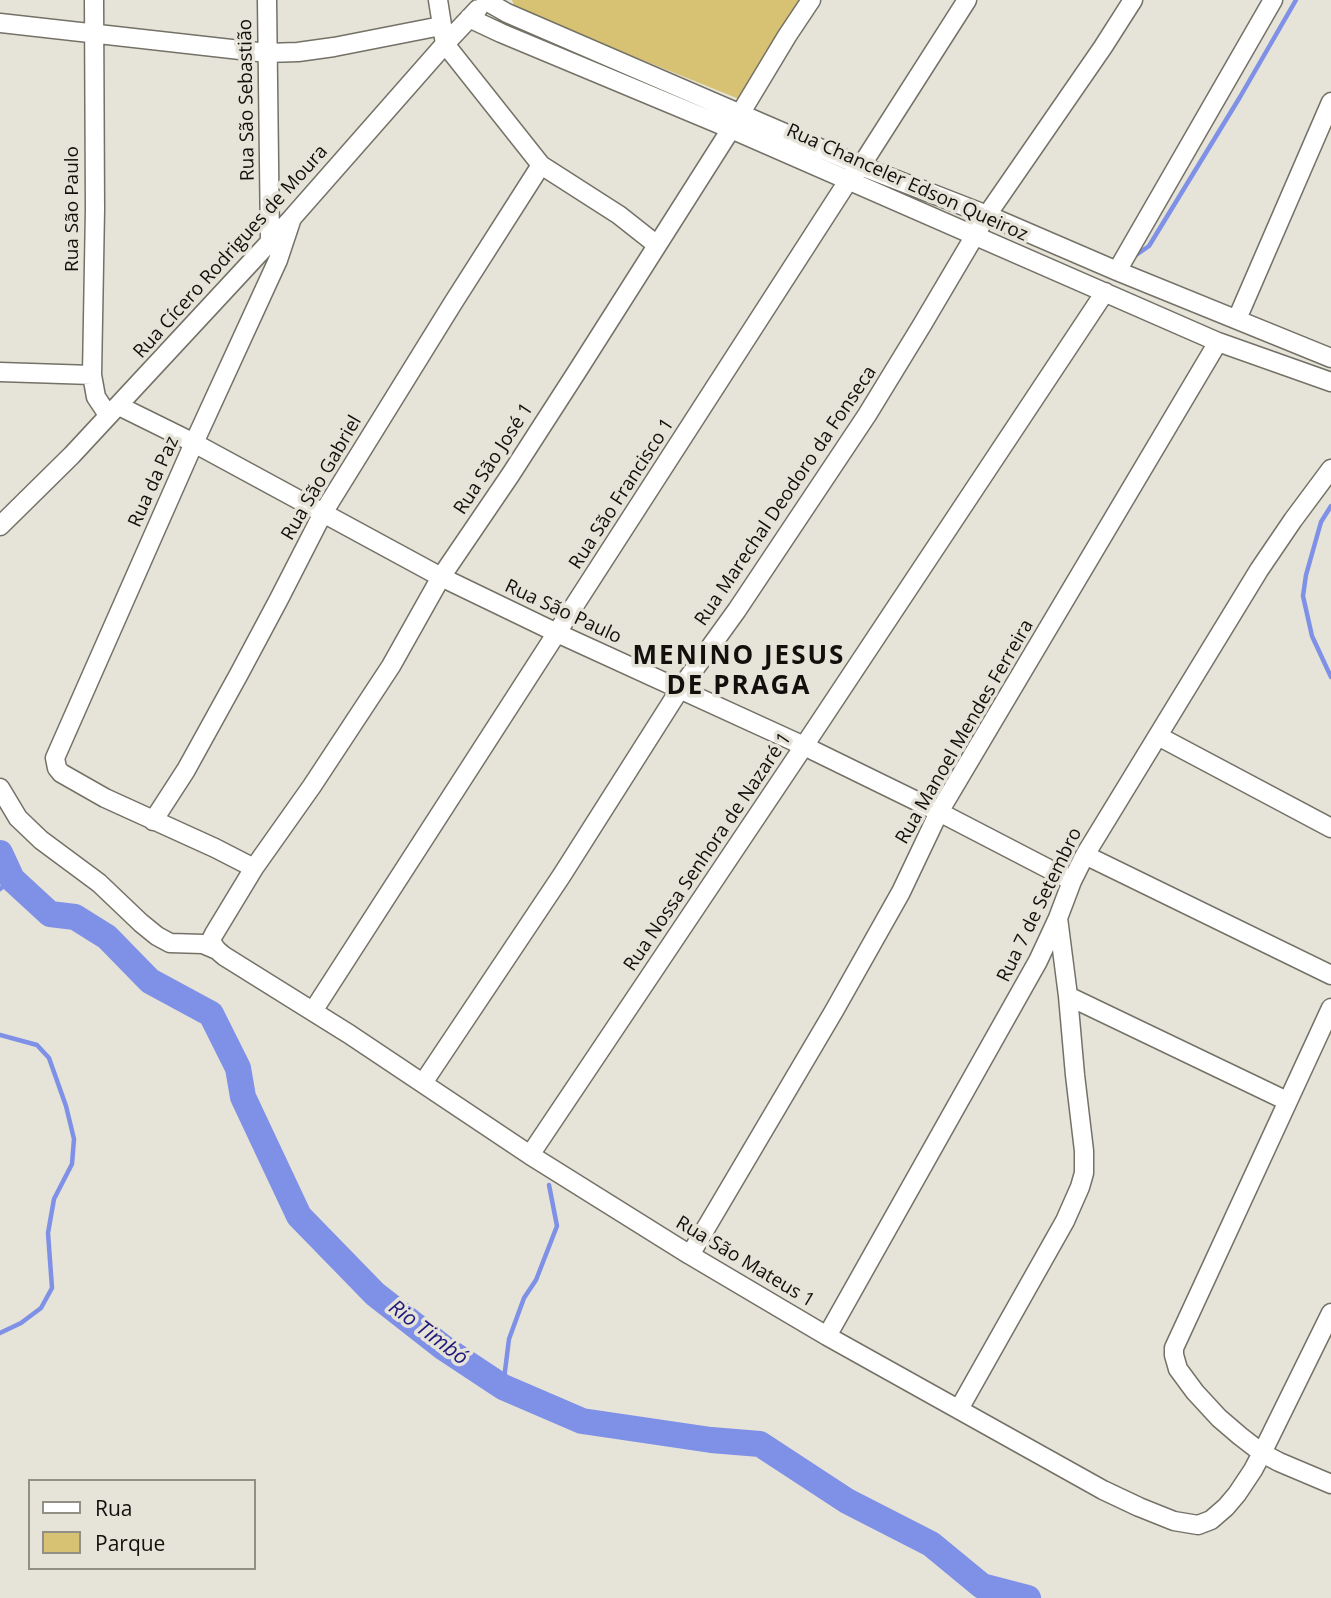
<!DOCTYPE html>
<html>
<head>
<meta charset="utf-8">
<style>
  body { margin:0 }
  #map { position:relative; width:1331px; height:1598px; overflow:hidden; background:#e6e3d8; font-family:"Open Sans",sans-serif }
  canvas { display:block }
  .legend { position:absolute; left:28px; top:1479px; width:228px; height:91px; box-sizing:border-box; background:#e6e3d8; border:2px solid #918f86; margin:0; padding:9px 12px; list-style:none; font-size:21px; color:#11100c }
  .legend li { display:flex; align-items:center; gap:14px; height:35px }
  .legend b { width:35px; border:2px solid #918f86 }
</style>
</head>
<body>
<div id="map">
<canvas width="1331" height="1598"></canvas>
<ul class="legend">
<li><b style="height:9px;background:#fff"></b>Rua</li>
<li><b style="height:19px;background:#d7c273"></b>Parque</li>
</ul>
</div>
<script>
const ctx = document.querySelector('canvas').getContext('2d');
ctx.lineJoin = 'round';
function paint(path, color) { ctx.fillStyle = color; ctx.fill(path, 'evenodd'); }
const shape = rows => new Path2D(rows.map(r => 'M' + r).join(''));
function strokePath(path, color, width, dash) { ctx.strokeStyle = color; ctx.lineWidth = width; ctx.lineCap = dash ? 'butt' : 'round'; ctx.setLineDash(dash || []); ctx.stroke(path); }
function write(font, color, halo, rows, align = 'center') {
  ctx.font = font + ' "Open Sans",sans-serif'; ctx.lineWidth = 7; ctx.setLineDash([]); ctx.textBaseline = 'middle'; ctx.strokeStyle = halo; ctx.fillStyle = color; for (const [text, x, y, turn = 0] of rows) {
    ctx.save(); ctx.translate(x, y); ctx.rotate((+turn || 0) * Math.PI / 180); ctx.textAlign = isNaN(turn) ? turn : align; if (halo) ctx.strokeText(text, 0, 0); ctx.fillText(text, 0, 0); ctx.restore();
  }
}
paint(shape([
  [512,0,804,0,739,99,521,11,514,5]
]), '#d7c273');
strokePath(shape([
  [1136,255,1149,246,1240,97,1296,0],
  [1331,506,1321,522,1306,575,1303,596,1312,636,1331,677],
  [0,889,12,879],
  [0,1035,37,1045,49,1058,66,1106,74,1139,72,1164,54,1199,48,1233,52,1288,41,1308,21,1323,0,1333],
  [503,1387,509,1339,524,1298,536,1280,557,1226,549,1185]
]), '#7f90e7', 4.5);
strokePath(shape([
  [0,853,12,879,50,914,75,917,107,937,150,981,211,1014,238,1068,243,1097,299,1216,375,1294,444,1348,503,1387,582,1421,711,1440,760,1444,847,1501,931,1544,982,1586,1028,1598]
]), '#7f90e7', 26);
const minor = shape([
  [94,0,95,209,92,375,96,397,108,415],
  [267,0,270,242],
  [438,0,445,44,541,165,619,215,657,245],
  [811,0,787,36,731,129,578,370,511,474,441,577,391,666,312,786,254,868,214,934,211,940,212,943,217,950,224,956,349,1034,530,1155,690,1255,827,1336,1103,1490,1139,1507,1174,1521,1198,1525,1211,1520,1226,1507,1237,1494,1253,1470,1262,1453,1331,1313],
  [486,1,507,13,861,166,987,215,1117,271,1331,358],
  [469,18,501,33,731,129,1218,342,1331,382],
  [0,23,267,53,298,52,334,47,441,26],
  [1117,271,1273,0],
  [1237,319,1331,102],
  [0,372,92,375],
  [119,406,194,443,441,577,557,633,804,746,939,812,1072,881],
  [0,526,72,455,292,218,445,44,478,9],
  [1158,736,1331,828],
  [0,788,18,818,41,840,99,883,141,923,157,936,170,943,203,944,217,950],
  [153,821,186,770,239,674,279,599,323,513,453,303,541,165],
  [1085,855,1331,975],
  [254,868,215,848,105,798,61,773,57,768,55,758,194,443,278,260,292,218],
  [1068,996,1287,1101],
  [1331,1008,1174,1348,1174,1355,1178,1369,1195,1392,1219,1418,1240,1436,1262,1453,1279,1462,1331,1484],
  [313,1011,848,181,861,166,967,0],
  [423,1083,562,875,680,689,737,610,867,415,922,325,987,215,1103,47,1133,0],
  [530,1155,804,746,1105,292],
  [690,1255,834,1011,901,892,939,812,1218,342],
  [827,1336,1038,961,1058,918,1072,881,1085,855,1259,570,1293,520,1331,469],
  [959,1409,1065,1221,1080,1187,1084,1173,1084,1151,1075,1075,1068,996,1058,918]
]);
strokePath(minor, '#747167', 21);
strokePath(minor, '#fff', 18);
write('19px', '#11100c', '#e6e3d8', [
  ["Rua São Sebastião",247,100,-91],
  ["Rua Chanceler Edson Queiroz",907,183,24],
  ["Rua São Paulo",73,209,-90],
  ["Rua Cícero Rodrigues de Moura",231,252,-48],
  ["Rua São José 1",494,459,-57],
  ["Rua São Gabriel",322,478,-60],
  ["Rua da Paz",154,482,-66],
  ["Rua São Francisco 1",622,494,-57],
  ["Rua Marechal Deodoro da Fonseca",786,496,-56],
  ["Rua São Paulo",563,612,25],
  ["Rua Manoel Mendes Ferreira",965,732,-60],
  ["Rua Nossa Senhora de Nazaré 1",708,852,-56],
  ["Rua 7 de Setembro",1040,905,-64],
  ["Rua São Mateus 1",745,1262,31]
]);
write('italic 21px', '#1d177c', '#e6e3d8', [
  ["Rio Timbó",428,1333,37]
]);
ctx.letterSpacing = '2px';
write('bold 26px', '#11100c', '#e6e3d8', [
  ["MENINO JESUS",739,657],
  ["DE PRAGA",739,687]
]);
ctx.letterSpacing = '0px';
</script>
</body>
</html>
